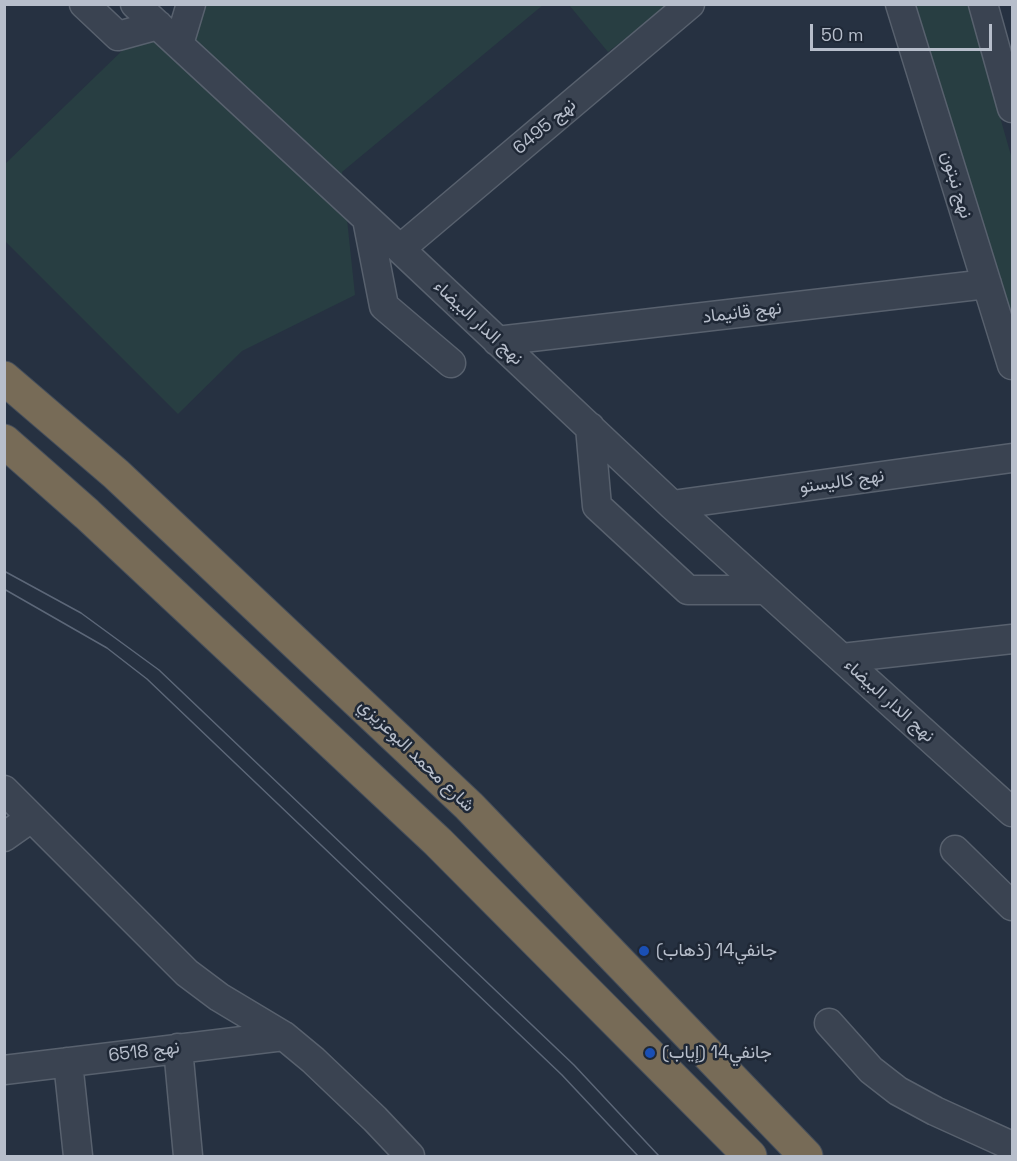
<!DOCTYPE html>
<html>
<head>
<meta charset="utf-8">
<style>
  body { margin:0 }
  #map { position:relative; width:1017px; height:1161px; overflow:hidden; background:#263141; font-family:"Space Grotesk",sans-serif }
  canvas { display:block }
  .frame { position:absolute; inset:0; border:6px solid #b7becb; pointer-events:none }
  .scale { position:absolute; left:810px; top:24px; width:182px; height:27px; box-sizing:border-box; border:3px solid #b7becb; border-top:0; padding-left:8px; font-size:18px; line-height:21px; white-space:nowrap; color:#b7becb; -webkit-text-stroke:4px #1f2836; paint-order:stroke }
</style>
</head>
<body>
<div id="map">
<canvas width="1017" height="1161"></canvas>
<div class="frame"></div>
<div class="scale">50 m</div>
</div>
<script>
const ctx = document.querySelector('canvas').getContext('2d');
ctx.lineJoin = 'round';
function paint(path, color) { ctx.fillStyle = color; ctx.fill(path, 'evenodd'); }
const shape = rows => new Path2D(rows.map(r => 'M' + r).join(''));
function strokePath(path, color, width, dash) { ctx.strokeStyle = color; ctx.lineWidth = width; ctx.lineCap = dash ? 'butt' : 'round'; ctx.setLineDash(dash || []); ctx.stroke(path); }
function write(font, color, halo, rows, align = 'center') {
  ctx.font = font + ' "Space Grotesk",Vazirmatn,sans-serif'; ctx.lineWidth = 5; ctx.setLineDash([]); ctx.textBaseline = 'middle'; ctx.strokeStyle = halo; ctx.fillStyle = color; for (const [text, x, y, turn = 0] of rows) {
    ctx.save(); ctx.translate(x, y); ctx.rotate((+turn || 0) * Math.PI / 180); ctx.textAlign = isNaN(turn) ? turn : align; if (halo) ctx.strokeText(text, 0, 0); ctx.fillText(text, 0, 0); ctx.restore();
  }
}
paint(shape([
  [204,5,543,5,342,172,355,295,242,351,178,414,5,241,5,164,129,44,193,36],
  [569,5,669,5,608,52],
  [913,5,968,5,1012,159,1012,334]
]), '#283e42');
const minor = shape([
  [84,4,118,36,158,25],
  [135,4,400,249,672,505,1012,812],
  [900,4,1012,365],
  [983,4,1012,108],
  [179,44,191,4],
  [367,219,384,306,451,363],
  [400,249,690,4],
  [497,341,987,284],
  [590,427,597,506,688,590,766,590],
  [672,505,1012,458],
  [842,658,1012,639],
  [4,790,187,973,219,997,284,1036,313,1060,375,1119,410,1156],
  [4,837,31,818],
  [955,850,1012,906],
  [829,1023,871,1070,898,1091,935,1111,1012,1146],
  [178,1048,188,1156],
  [68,1062,78,1156],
  [4,1070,284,1036]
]);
const highway = shape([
  [4,378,116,474,469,806,806,1156],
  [4,441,87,514,438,842,750,1156]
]);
strokePath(minor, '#58616e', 31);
strokePath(highway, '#454e5b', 35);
strokePath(minor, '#3a4351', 28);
strokePath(highway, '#776b57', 33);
strokePath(shape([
  [4,571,81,613,159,670,574,1065,659,1156],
  [4,589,107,648,147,679,562,1075,638,1156]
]), '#5c6778', 1.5);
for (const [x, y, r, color] of [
  [644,951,6,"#1a4fb4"],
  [650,1053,6,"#1a4fb4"]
]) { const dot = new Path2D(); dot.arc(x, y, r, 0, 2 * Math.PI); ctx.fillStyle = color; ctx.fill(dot); strokePath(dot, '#1f2836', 2); }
write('18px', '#b7becb', '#1f2836', [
  ["نهج 6495",545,127,-40],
  ["نهج نبتون",956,185,73],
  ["نهج قانيماد",742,313,-7],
  ["نهج الدار البيضاء",478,323,43],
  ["نهج كاليستو",842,482,-8],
  ["نهج الدار البيضاء",889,701,42],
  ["شارع محمد البوعزيزي",416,756,44],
  ["نهج 6518",144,1052,-7]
]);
write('18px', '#b7becb', '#1f2836', [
  ["جانفي14 (ذهاب)",656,951],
  ["جانفي14 (إياب)",662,1053]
], 'left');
</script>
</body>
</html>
